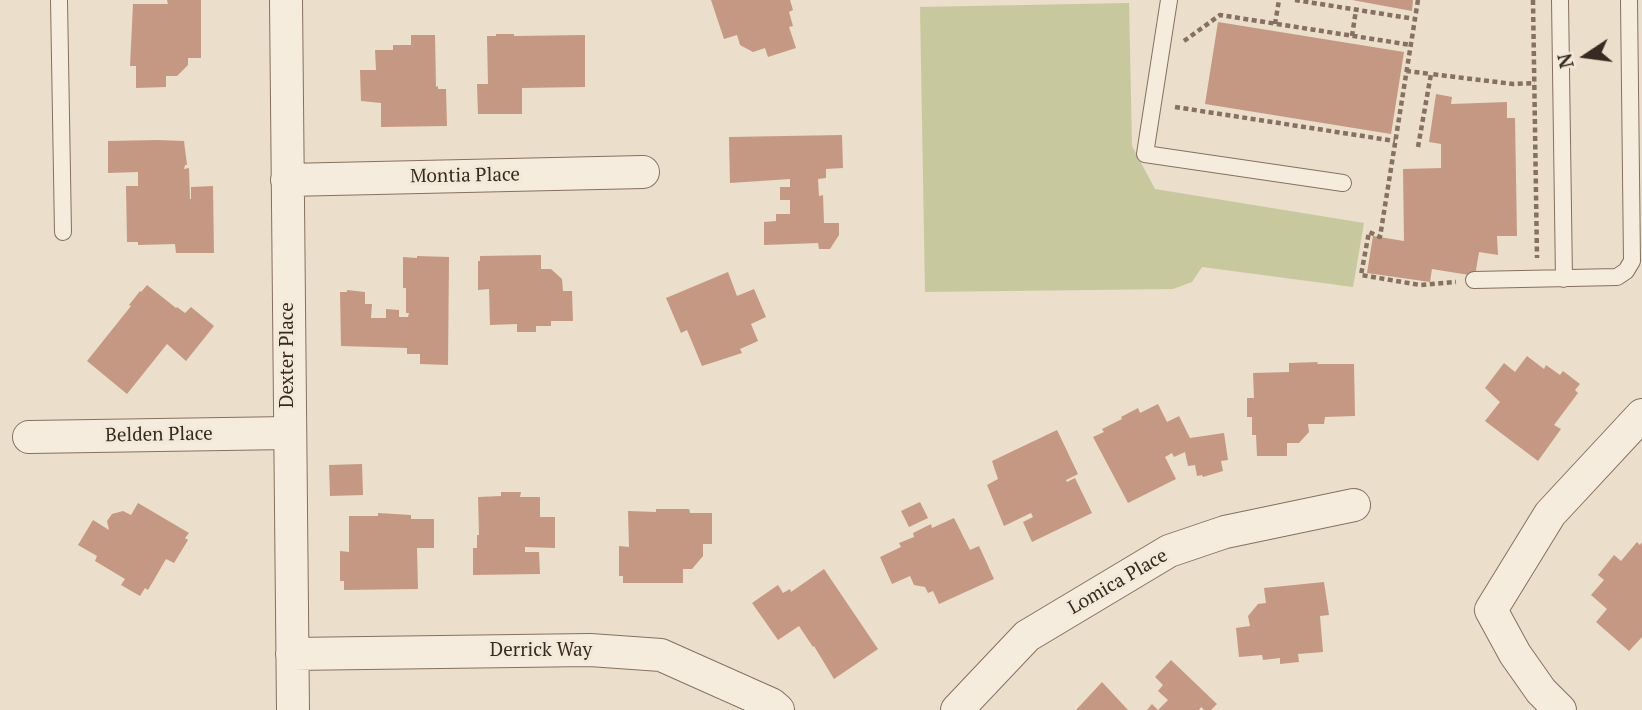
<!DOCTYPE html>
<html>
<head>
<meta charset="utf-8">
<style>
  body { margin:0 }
  #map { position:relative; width:1642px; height:710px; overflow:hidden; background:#ebdeca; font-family:"PT Serif",serif }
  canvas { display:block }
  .north { position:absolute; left:1551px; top:21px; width:70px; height:70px; -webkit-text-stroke:5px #f3e9d9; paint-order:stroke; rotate:257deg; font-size:19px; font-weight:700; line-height:28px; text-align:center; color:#382a22 }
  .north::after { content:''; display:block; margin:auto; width:24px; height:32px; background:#382a22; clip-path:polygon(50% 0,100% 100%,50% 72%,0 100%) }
</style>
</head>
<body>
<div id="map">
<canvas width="1642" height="710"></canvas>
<div class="north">N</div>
</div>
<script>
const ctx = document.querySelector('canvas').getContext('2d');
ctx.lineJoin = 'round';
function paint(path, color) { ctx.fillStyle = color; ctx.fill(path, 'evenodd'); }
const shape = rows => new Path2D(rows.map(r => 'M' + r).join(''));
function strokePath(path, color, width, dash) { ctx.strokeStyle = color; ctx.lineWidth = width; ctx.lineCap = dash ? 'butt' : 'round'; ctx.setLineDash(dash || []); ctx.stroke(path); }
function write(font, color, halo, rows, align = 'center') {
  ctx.font = font + ' "PT Serif",serif'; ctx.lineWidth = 6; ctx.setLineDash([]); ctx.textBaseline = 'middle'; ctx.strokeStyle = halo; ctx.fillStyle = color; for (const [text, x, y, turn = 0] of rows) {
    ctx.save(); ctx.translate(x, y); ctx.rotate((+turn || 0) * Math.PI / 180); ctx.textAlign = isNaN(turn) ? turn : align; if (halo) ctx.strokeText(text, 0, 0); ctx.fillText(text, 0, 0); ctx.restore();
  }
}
paint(shape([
  [1129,3,1132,146,1155,189,1364,223,1353,287,1202,267,1192,282,1173,289,925,292,920,7]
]), '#c8c89e');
paint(shape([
  [167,0,201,0,201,58,188,58,188,65,177,76,166,76,166,87,136,88,136,66,130,66,133,4,168,4],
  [711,0,790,0,793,10,789,12,793,26,789,27,796,48,768,57,765,48,753,52,740,45,737,35,724,39],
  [1352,0,1413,0,1412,11],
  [1218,22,1404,52,1391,134,1205,104],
  [496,34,514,34,514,36,585,35,585,87,522,88,522,114,478,114,477,84,488,84,487,36,496,36],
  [411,35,435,35,436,87,438,86,438,89,446,89,447,126,381,127,381,103,361,101,360,70,376,70,375,50,393,50,393,45,411,45],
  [1436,94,1452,97,1451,104,1507,102,1507,118,1515,118,1517,236,1497,236,1498,255,1479,252,1475,276,1432,269,1430,282,1367,273,1373,236,1404,241,1403,169,1441,168,1441,144,1429,142],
  [842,135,843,168,826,169,826,178,818,179,819,196,823,195,824,223,839,223,839,235,830,249,819,249,818,243,764,245,764,222,776,221,776,214,790,214,790,200,780,200,780,187,790,187,790,179,730,183,729,137],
  [158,140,184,141,187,165,185,165,184,169,189,168,190,199,191,199,191,187,213,186,214,253,176,253,175,244,138,245,138,242,127,242,126,186,138,186,138,172,108,173,108,141],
  [541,255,541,269,551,269,562,279,563,291,572,291,573,321,551,321,551,326,536,326,536,332,517,332,517,324,490,325,489,289,478,290,478,261,480,261,480,256],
  [417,256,449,257,448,365,420,364,420,354,407,354,407,348,341,346,340,292,347,292,347,290,365,292,365,304,372,304,371,318,386,318,386,309,399,310,399,317,408,317,409,313,406,313,406,288,403,288,403,257,417,258],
  [728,272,737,296,754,289,766,317,751,324,758,341,740,349,742,353,702,366,687,330,681,333,666,298],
  [147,285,176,308,177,307,185,313,191,307,214,326,186,361,167,344,127,394,87,361,131,306,129,305,140,291,141,292],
  [1527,356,1544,369,1546,365,1560,375,1563,371,1580,384,1575,390,1578,393,1554,425,1561,429,1538,461,1485,421,1500,402,1485,388,1504,363,1515,372],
  [1318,362,1317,364,1354,364,1355,416,1325,417,1324,424,1308,424,1309,432,1299,443,1287,443,1287,456,1257,456,1256,435,1252,435,1252,417,1247,417,1247,398,1254,398,1253,373,1289,372,1289,363],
  [1158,404,1167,422,1179,416,1190,438,1224,433,1228,460,1221,461,1223,471,1203,477,1202,475,1197,476,1195,465,1188,466,1185,452,1174,457,1172,453,1165,457,1176,479,1128,503,1093,437,1104,432,1102,429,1122,419,1121,417,1138,408,1140,413],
  [1057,430,1078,474,1066,480,1067,482,1075,478,1092,513,1032,542,1023,522,1033,517,1031,513,1004,526,987,485,998,479,992,461],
  [362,464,363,495,330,496,329,465],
  [501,492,521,492,520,497,540,497,540,517,555,517,555,548,525,547,525,552,539,552,540,574,473,575,473,548,477,548,477,535,479,535,478,497,501,496],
  [920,502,928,518,909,527,901,511],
  [138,503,189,533,185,538,188,540,174,563,166,559,148,590,145,588,140,596,121,585,125,579,95,561,97,556,78,545,93,520,109,530,107,521,112,514,123,511,131,515],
  [656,509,689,509,690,513,712,513,712,544,703,544,703,556,692,569,683,569,683,583,623,583,623,576,619,576,619,546,629,547,628,511,656,512],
  [378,513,411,515,411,519,434,519,434,548,417,548,418,589,344,590,344,581,340,581,340,551,349,552,349,516,378,516],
  [954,518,970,550,979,546,994,579,939,604,933,591,928,593,925,587,914,585,910,576,892,584,880,557,901,547,899,543,914,537,913,533,931,524,932,528],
  [1637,542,1640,545,1642,542,1642,637,1629,651,1596,622,1607,609,1591,595,1604,580,1598,575,1614,555,1621,561],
  [824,569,878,649,834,679,814,646,813,647,799,626,778,640,752,603,778,585,783,593,790,589,791,592],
  [1324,582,1329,615,1320,616,1323,652,1298,654,1299,662,1280,664,1280,658,1263,660,1262,655,1239,657,1236,628,1250,626,1248,616,1258,604,1266,603,1264,588],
  [1171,660,1217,704,1211,710,1204,710,1201,707,1199,710,1147,710,1152,704,1158,710,1168,700,1158,691,1163,685,1155,677],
  [1102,682,1128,710,1076,710]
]), '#c59883');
const service = shape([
  [59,0,63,232],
  [1169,0,1145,154,1343,183],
  [1560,0,1564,279],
  [1474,280,1617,277,1626,271,1632,261,1629,0]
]);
const minor = shape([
  [286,0,293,710],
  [287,180,643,172],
  [29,437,289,433],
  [292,654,590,650,661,655,771,704,778,710],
  [957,710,1027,636,1169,551,1225,532,1354,505],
  [1560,710,1541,691,1515,654,1491,610,1550,514,1642,415]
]);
strokePath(service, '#867060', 18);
strokePath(minor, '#867060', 34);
strokePath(shape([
  [1295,0,1415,19],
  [1418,0,1380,237,1369,232,1361,275,1420,285,1456,282],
  [1533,0,1537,258],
  [1275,24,1279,0],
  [1352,36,1356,10],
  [1184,41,1220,15,1411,45],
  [1406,71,1431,74],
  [1175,107,1395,141],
  [1418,147,1431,74,1513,84,1535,83]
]), '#867060', 4.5, [5, 3.5]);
strokePath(service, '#f6ecdd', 16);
strokePath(minor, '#f6ecdd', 32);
write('19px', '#382a22', '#f3e9d9', [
  ["Montia Place",465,176,-1],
  ["Dexter Place",288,355,-90],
  ["Belden Place",159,435,-1],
  ["Lomica Place",1118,582,-30],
  ["Derrick Way",541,651]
]);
</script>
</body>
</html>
